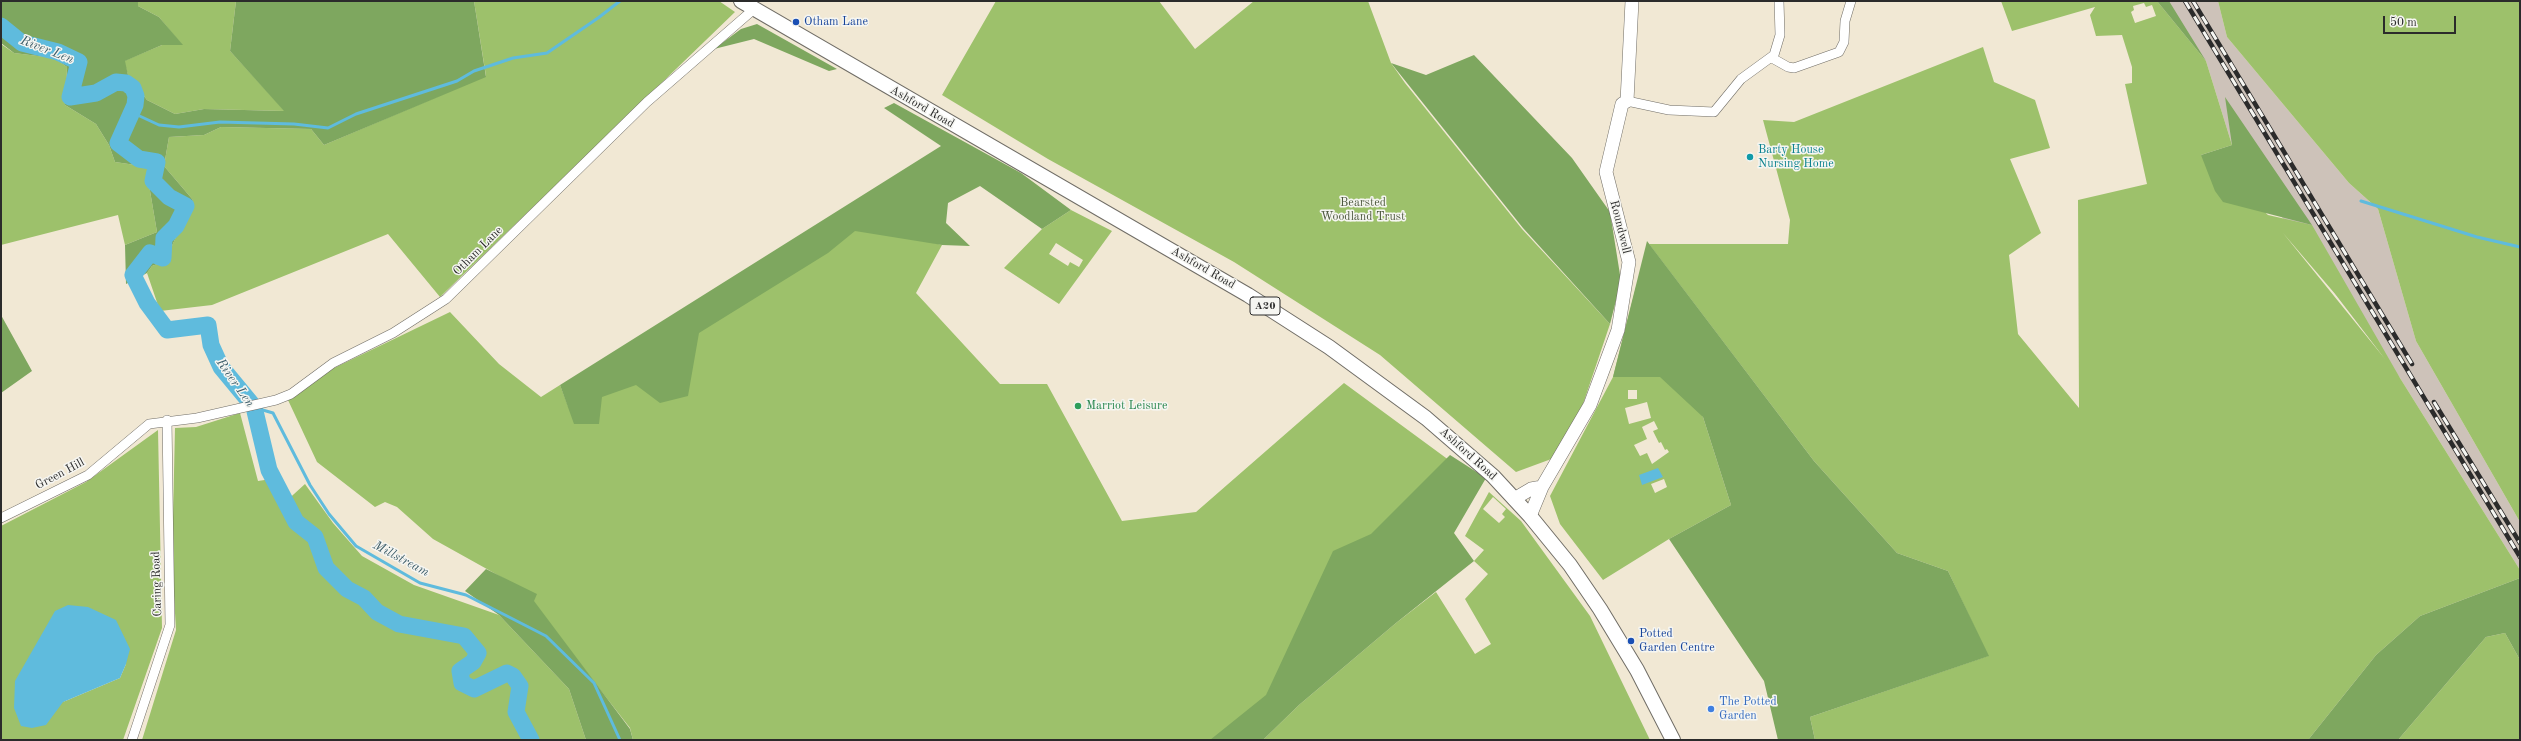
<!DOCTYPE html>
<html>
<head>
<meta charset="utf-8">
<style>
  body { margin:0 }
  #map { position:relative; width:2521px; height:741px; overflow:hidden; background:#f1e8d4; font-family:"Old Standard TT",serif }
  canvas { display:block }
  .frame { position:absolute; inset:0; border:2px solid #2b2b2b; pointer-events:none }
  .scale { position:absolute; left:2383px; top:16px; width:73px; height:18px; box-sizing:border-box; border:2px solid #2b2b2b; border-top:0; padding-left:5px; font-size:12px; line-height:14px; white-space:nowrap; color:#2b2b2b; -webkit-text-stroke:3px #f6f6f2; paint-order:stroke }
</style>
</head>
<body>
<div id="map">
<canvas width="2521" height="741"></canvas>
<div class="frame"></div>
<div class="scale">50 m</div>
</div>
<script>
const ctx = document.querySelector('canvas').getContext('2d');
ctx.lineJoin = 'round';
function paint(path, color) { ctx.fillStyle = color; ctx.fill(path, 'evenodd'); }
const shape = rows => new Path2D(rows.map(r => 'M' + r).join(''));
function strokePath(path, color, width, dash) { ctx.strokeStyle = color; ctx.lineWidth = width; ctx.lineCap = dash ? 'butt' : 'round'; ctx.setLineDash(dash || []); ctx.stroke(path); }
function write(font, color, halo, rows, align = 'center') {
  ctx.font = font + ' "Old Standard TT",serif'; ctx.lineWidth = 3; ctx.setLineDash([]); ctx.textBaseline = 'middle'; ctx.strokeStyle = halo; ctx.fillStyle = color; for (const [text, x, y, turn = 0] of rows) {
    ctx.save(); ctx.translate(x, y); ctx.rotate((+turn || 0) * Math.PI / 180); ctx.textAlign = isNaN(turn) ? turn : align; if (halo) ctx.strokeText(text, 0, 0); ctx.fillText(text, 0, 0); ctx.restore();
  }
}
paint(shape([
  [2157,1,2218,1,2227,37,2349,183,2378,209,2416,341,2520,522,2520,570,2400,378,2336,295,2232,145,2206,61]
]), '#cdc2b9');
paint(shape([
  [138,1,236,1,230,51,285,111,204,109,175,114,147,100,128,75,124,61,162,45,182,45,159,17,138,6],
  [474,1,719,1,735,12,440,297,388,234,212,305,160,311,147,273,152,266,165,261,193,200,164,166,169,137,204,135,221,127,311,129,324,145,486,76],
  [996,1,1159,1,1195,49,1254,1,1368,1,1391,63,1405,83,1522,229,1610,324,1582,407,1554,458,1516,472,1380,355,1234,262,1048,159,942,95],
  [2001,1,2157,1,2206,61,2232,145,2201,155,2268,215,2312,225,2400,378,2520,570,2520,578,2420,616,2376,655,2308,740,1815,740,1810,717,1988,656,1948,571,1897,553,1814,461,1649,244,1788,244,1790,220,1763,120,1794,122,1983,47,1994,82,2035,100,2050,148,2010,159,2041,233,2009,255,2018,334,2079,408,2078,200,2147,184,2125,84,2132,83,2132,67,2122,35,2096,36,2090,15,2095,7,2012,31],
  [2144,3,2146,7,2152,5,2156,16,2135,23,2131,12,2134,10,2133,6],
  [2283,233,2336,295,2385,359],
  [2218,1,2520,1,2520,522,2416,341,2378,209,2349,183,2227,37],
  [1,44,14,53,54,58,67,67,65,105,96,124,109,145,115,162,149,167,149,185,157,232,125,245,118,215,1,245],
  [1071,210,1112,231,1059,304,1004,268,1042,229],
  [1056,243,1083,260,1079,267,1070,262,1068,266,1049,254],
  [848,221,942,245,916,293,1000,384,1047,384,1122,521,1196,512,1344,383,1476,480,1230,740,633,740,630,728,521,588,433,539,397,507,385,502,375,507,317,462,288,400,332,369,450,312,499,364,541,397,560,385,568,406],
  [1636,287,1703,417,1731,505,1669,539,1603,580,1560,524,1550,496,1613,377],
  [1628,390,1637,390,1637,399,1628,399],
  [1647,402,1651,418,1629,424,1625,408],
  [1654,421,1658,429,1653,431,1659,443,1661,442,1665,450,1667,449,1669,452,1652,464,1647,453,1640,456,1634,445,1647,439,1642,427],
  [1664,479,1667,487,1655,493,1651,484],
  [240,413,258,481,271,479,283,504,305,484,333,523,362,556,414,585,499,615,569,689,586,740,142,740,176,630,172,562,175,428,196,427],
  [158,430,162,628,123,740,1,740,1,526,86,482],
  [126,664,120,678,63,702],
  [1489,492,1521,521,1590,616,1650,740,1263,740,1299,705,1396,623,1436,592,1475,654,1491,644,1465,599,1488,574,1474,561,1484,550,1465,536],
  [1493,497,1506,509,1502,514,1505,517,1499,523,1483,509],
  [2505,633,2520,660,2520,740,2398,740,2486,637]
]), '#9dc16b');
paint(shape([
  [1,1,138,1,138,6,159,17,183,45,162,45,125,61,128,75,147,100,175,114,204,109,284,111,230,51,236,1,474,1,486,77,324,145,311,129,221,127,204,135,169,137,164,166,193,200,165,261,152,266,147,273,126,284,125,245,157,232,149,185,149,167,115,162,109,145,96,124,65,105,67,67,54,58,14,53,1,43],
  [2157,1,2169,1,2206,61],
  [757,24,837,69,829,71,754,39,714,49,741,29],
  [1474,55,1572,158,1610,212,1621,281,1610,324,1523,228,1391,63,1426,75],
  [2225,97,2312,225,2223,202,2215,191,2201,155,2232,145],
  [894,103,1021,173,1071,210,1042,229,980,186,948,203,946,223,970,246,942,245,855,231,828,253,699,333,688,396,660,403,636,385,602,397,599,424,574,424,560,385,941,146,884,108],
  [1647,241,1814,461,1897,553,1948,571,1989,656,1810,717,1815,740,1778,740,1764,681,1669,539,1731,505,1703,417,1660,377,1613,377],
  [1,315,32,371,1,393],
  [1450,455,1486,478,1454,533,1474,561,1396,623,1299,705,1263,740,1210,740,1266,695,1333,551,1371,534],
  [486,569,537,594,534,601,630,729,633,740,586,740,569,689,499,615,465,591],
  [2520,578,2520,660,2505,633,2486,637,2398,740,2308,740,2376,655,2420,616]
]), '#7ea75f');
paint(shape([
  [1658,468,1663,477,1642,485,1639,475],
  [68,605,88,607,116,620,130,649,126,664,120,678,63,702,46,725,32,728,21,726,14,708,15,681,55,611]
]), '#5fbbdd');
strokePath(shape([
  [131,112,159,125,179,127,220,122,294,124,328,128,356,114,457,81,474,71,513,58,547,53,598,18,620,1],
  [2361,201,2477,237,2520,247],
  [256,408,273,413,310,485,329,514,356,546,420,583,466,595,546,636,594,683,620,740]
]), '#5fbbdd', 3);
strokePath(shape([
  [1,26,22,43,58,52,79,62,70,97,96,93,116,82,126,83,133,88,136,96,135,105,118,143,139,159,157,162,153,181,169,197,186,206,176,226,164,238,163,258,150,253,133,275,147,303,167,330,208,325,211,345,221,367,254,407,269,470,296,522,315,537,326,568,347,589,364,598,377,612,399,624,464,636,478,653,473,662,460,671,462,683,474,689,507,673,513,676,520,686,516,712,531,740]
]), '#5fbbdd', 17);
const street = shape([
  [1772,58,1788,67,1794,68,1839,52,1844,42,1845,21,1851,1],
  [1627,101,1669,110,1714,112,1741,79,1774,55,1780,35,1779,1],
  [1,518,88,475,149,424,197,418,276,400,291,394,333,363,393,333,446,299,647,102,754,9],
  [132,740,170,625,167,420]
]);
const secondary = shape([
  [1514,499,1531,489,1542,487],
  [1530,516,1542,487,1590,405,1618,330,1629,262,1606,172,1622,104,1627,101,1632,1]
]);
const primary = shape([
  [741,1,1248,295,1329,347,1426,418,1493,476,1530,516,1570,565,1600,609,1637,670,1673,740]
]);
strokePath(street, '#706d66', 10);
strokePath(secondary, '#706d66', 14);
strokePath(primary, '#706d66', 16);
strokePath(street, '#fff', 9);
strokePath(secondary, '#fff', 13);
strokePath(primary, '#fff', 14);
const rail = shape([
  [2185,1,2520,557],
  [2193,1,2412,364],
  [2434,402,2520,543]
]);
strokePath(rail, '#2b2b2b', 4.5);
strokePath(rail, '#f6f6f2', 3, [9]);
for (const [x, y, r, color] of [
  [796,22,4,"#1a4fb4"],
  [1750,157,4,"#0f9aa8"],
  [1078,406,4,"#2e9e5b"],
  [1631,641,4,"#1a4fb4"],
  [1711,709,4,"#3f7fe0"]
]) { const dot = new Path2D(); dot.arc(x, y, r, 0, 2 * Math.PI); ctx.fillStyle = color; ctx.fill(dot); strokePath(dot, '#f6f6f2', 1.5); }
for (const [x, y, w] of [
  [1265,306,30]
]) { const box = new Path2D(); box.roundRect(x - w / 2, y - 9, w, 18, 3); ctx.fillStyle = '#f6f6f2'; ctx.fill(box); strokePath(box, '#2b2b2b', 1); }
write('bold 11px', '#2b2b2b', null, [
  ["A20",1265,306]
]);
write('12px', '#164399', '#f6f6f2', [
  ["Otham Lane",804,22],
  ["Potted",1639,634],
  ["Garden Centre",1639,648]
], 'left');
write('12px', '#2b2b2b', '#f6f6f2', [
  ["Ashford Road",922,107,30],
  ["Roundwell",1620,227,76],
  ["Otham Lane",478,251,-45],
  ["Ashford Road",1203,268,30],
  ["Ashford Road",1468,454,42],
  ["Green Hill",60,474,-28],
  ["Caring Road",157,584,-92]
]);
write('12px', '#0d838f', '#f6f6f2', [
  ["Barty House",1758,150],
  ["Nursing Home",1758,164]
], 'left');
write('12px', '#4d583e', '#f6f6f2', [
  ["Bearsted",1363,203],
  ["Woodland Trust",1363,217]
]);
write('12px', '#27864d', '#f6f6f2', [
  ["Marriot Leisure",1086,406]
], 'left');
write('12px', '#366cbe', '#f6f6f2', [
  ["The Potted",1719,702],
  ["Garden",1719,716]
], 'left');
write('italic 13px', '#3d5d69', '#f6f6f2', [
  ["River Len",47,50,21],
  ["River Len",235,383,55],
  ["Millstream",401,559,28]
]);
</script>
</body>
</html>
